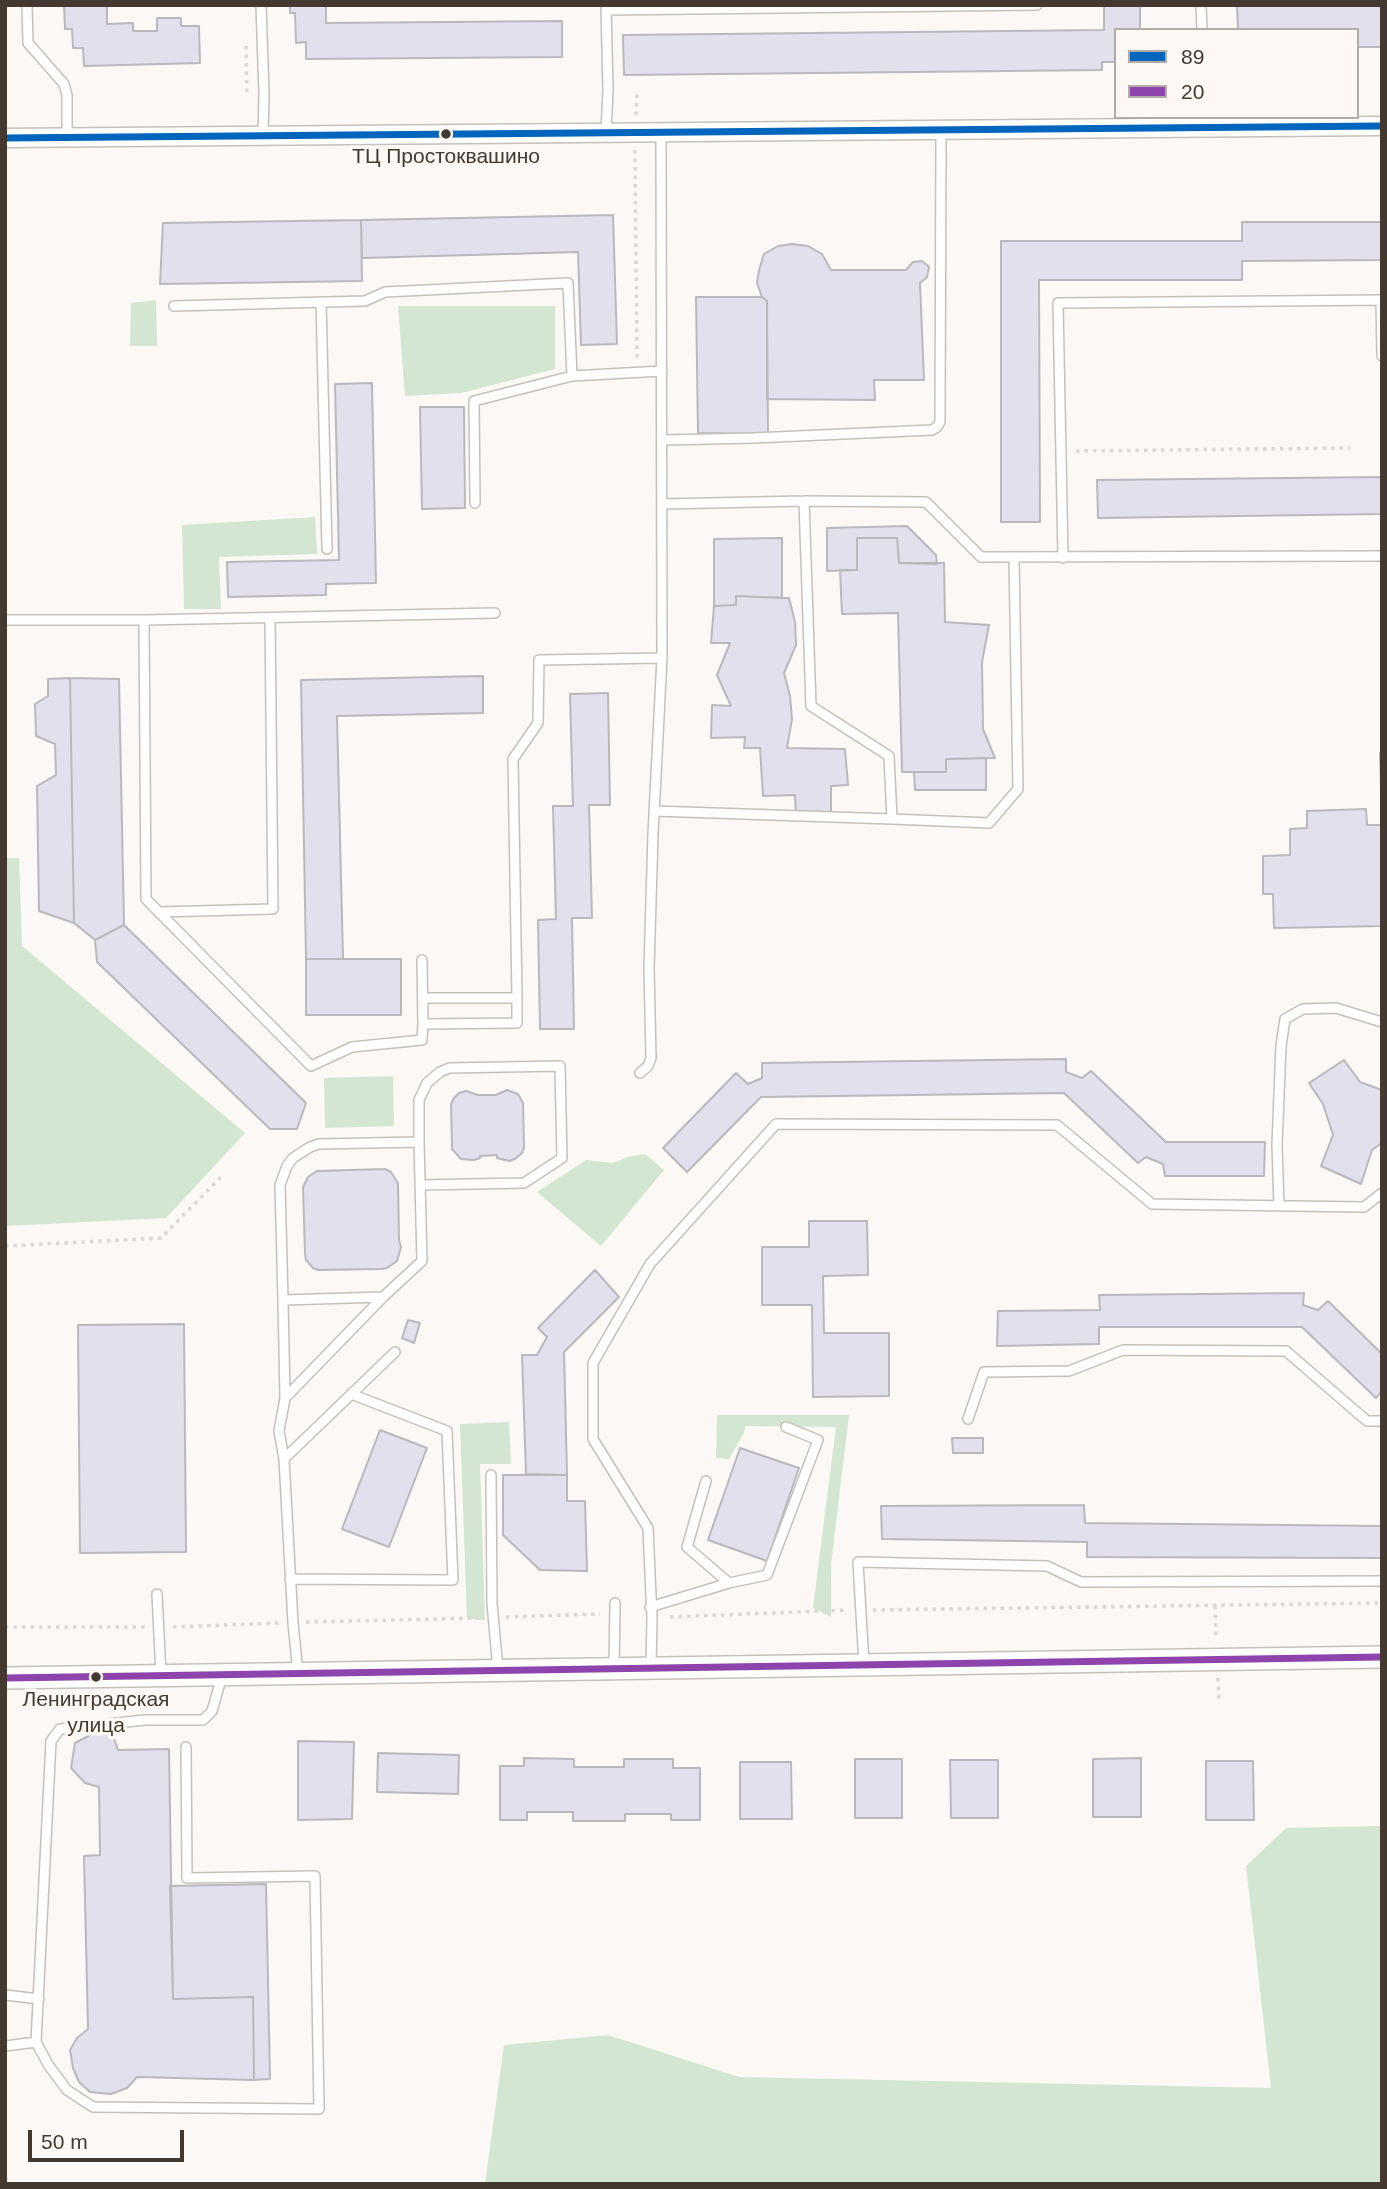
<!DOCTYPE html>
<html>
<head>
<meta charset="utf-8">
<style>
  body { margin:0 }
  #map { position:relative; width:1387px; height:2189px; overflow:hidden; background:#fbf8f6; font-family:Arial,sans-serif }
  canvas { display:block }
  .frame { position:absolute; inset:0; border:7px solid #433931; pointer-events:none }
  .legend { position:absolute; left:1114px; top:28px; width:245px; height:91px; box-sizing:border-box; background:#fdf8f4; border:2px solid #b3aca6; margin:0; padding:9px 12px; list-style:none; font-size:21px; color:#433931 }
  .legend li { display:flex; align-items:center; gap:14px; height:35px }
  .legend b { width:35px; border:2px solid #b3aca6 }
  .scale { position:absolute; left:28px; top:2130px; width:156px; height:32px; box-sizing:border-box; border:4px solid #433931; border-top:0; padding-left:9px; font-size:21px; line-height:24px; white-space:nowrap; color:#433931; -webkit-text-stroke:5px #fdf8f4; paint-order:stroke }
</style>
</head>
<body>
<div id="map">
<canvas width="1387" height="2189"></canvas>
<div class="frame"></div>
<ul class="legend">
<li><b style="height:9px;background:#0065bd"></b>89</li>
<li><b style="height:9px;background:#8e44ad"></b>20</li>
</ul>
<div class="scale">50 m</div>
</div>
<script>
const ctx = document.querySelector('canvas').getContext('2d');
ctx.lineJoin = 'round';
function paint(path, color) { ctx.fillStyle = color; ctx.fill(path, 'evenodd'); }
const shape = rows => new Path2D(rows.map(r => 'M' + r).join(''));
function strokePath(path, color, width, dash) { ctx.strokeStyle = color; ctx.lineWidth = width; ctx.lineCap = dash ? 'butt' : 'round'; ctx.setLineDash(dash || []); ctx.stroke(path); }
function write(font, color, halo, rows, align = 'center') {
  ctx.font = font + ' Arial,sans-serif'; ctx.lineWidth = 7; ctx.setLineDash([]); ctx.textBaseline = 'middle'; ctx.strokeStyle = halo; ctx.fillStyle = color; for (const [text, x, y, turn = 0] of rows) {
    ctx.save(); ctx.translate(x, y); ctx.rotate((+turn || 0) * Math.PI / 180); ctx.textAlign = isNaN(turn) ? turn : align; if (halo) ctx.strokeText(text, 0, 0); ctx.fillText(text, 0, 0); ctx.restore();
  }
}
paint(shape([
  [156,300,157,346,130,346,131,303],
  [398,306,555,306,555,369,461,393,405,396],
  [315,517,317,554,219,557,221,609,184,609,182,525],
  [5,858,19,858,22,946,245,1133,166,1218,5,1226],
  [393,1076,394,1126,325,1128,324,1078],
  [645,1154,664,1170,601,1246,537,1192,586,1160,613,1163,628,1157],
  [717,1415,849,1415,831,1564,831,1617,813,1608,836,1427,745,1426,744,1433,729,1459,716,1458],
  [509,1422,511,1464,480,1464,485,1620,467,1619,460,1424],
  [1382,1826,1382,2184,485,2184,504,2045,608,2035,739,2077,1271,2088,1246,1866,1286,1828]
]), '#d3e6d1');
const building = shape([
  [64,5,107,5,107,24,133,23,133,31,157,31,157,18,181,18,181,26,199,26,200,63,84,66,83,48,73,48,72,29,65,29,64,5],
  [290,5,326,5,326,23,562,21,562,57,306,59,306,42,296,43,295,13,290,13,290,5],
  [1104,5,1140,5,1140,30,1116,30,1116,62,1102,62,1102,70,624,75,623,35,1104,30,1104,5],
  [1237,5,1382,5,1382,47,1357,47,1357,30,1238,30,1237,5],
  [613,215,617,344,581,345,578,252,362,258,361,220,613,215],
  [361,220,362,281,160,284,163,223,361,220],
  [1242,222,1382,222,1382,260,1242,261,1242,280,1039,280,1040,522,1001,522,1001,241,1242,241,1242,222],
  [792,244,808,246,822,254,831,270,906,270,913,262,922,261,929,267,927,277,920,283,924,380,874,380,875,400,767,399,767,301,762,297,757,283,759,270,764,254,778,246,792,244],
  [696,297,762,297,767,301,768,434,698,433,696,297],
  [372,383,376,583,326,584,326,595,228,597,227,562,339,560,335,384,372,383],
  [420,407,464,407,465,508,422,509,420,407],
  [1382,477,1382,514,1098,518,1097,480,1382,477],
  [907,526,936,555,937,564,899,563,897,538,857,538,857,570,827,571,827,528,907,526],
  [782,538,782,598,736,596,736,605,714,606,714,539,782,538],
  [857,538,897,538,899,563,944,563,945,622,989,625,982,662,983,729,995,758,946,759,946,772,902,772,898,613,842,614,840,570,857,570,857,538],
  [736,596,789,598,795,622,796,645,784,673,790,696,792,719,787,748,845,749,848,785,831,786,831,815,796,814,795,795,763,796,760,748,744,748,745,737,711,738,712,705,731,706,717,675,730,643,711,643,714,606,736,605,736,596],
  [483,676,483,713,337,716,343,959,306,959,301,680,483,676],
  [70,678,119,679,124,925,95,940,74,923,70,678],
  [70,678,74,923,39,911,37,786,56,775,55,744,36,736,35,704,48,696,48,679,70,678],
  [608,693,610,805,589,805,592,918,572,918,574,1029,540,1029,538,920,556,919,553,806,573,806,570,694,608,693],
  [1380,753,1382,753,1382,926,1274,928,1273,894,1263,894,1263,856,1290,855,1290,829,1307,828,1307,811,1366,809,1367,825,1382,825,1380,753],
  [986,758,986,790,915,790,914,772,946,772,946,759,986,758],
  [124,925,306,1103,297,1129,270,1129,97,962,95,940,124,925],
  [306,959,401,959,401,1015,306,1015,306,959],
  [1066,1059,1066,1072,1082,1078,1091,1071,1166,1142,1265,1142,1264,1176,1165,1176,1163,1164,1146,1157,1138,1163,1064,1093,761,1097,687,1172,663,1148,736,1073,748,1084,762,1078,762,1063,1066,1059],
  [1344,1060,1360,1082,1382,1090,1382,1143,1372,1150,1361,1184,1321,1166,1333,1135,1323,1104,1309,1083,1344,1060],
  [507,1090,518,1094,523,1103,524,1148,522,1153,515,1159,509,1161,497,1158,497,1155,480,1156,480,1158,474,1160,461,1159,452,1149,451,1104,454,1098,459,1093,466,1091,478,1095,496,1095,507,1090],
  [385,1169,391,1172,398,1183,399,1240,401,1247,397,1261,387,1268,382,1269,318,1270,313,1268,306,1260,305,1254,303,1187,308,1177,317,1171,385,1169],
  [809,1221,867,1221,868,1275,823,1276,824,1333,889,1333,889,1396,813,1397,812,1305,762,1305,762,1247,809,1247,809,1221],
  [595,1270,619,1297,564,1352,567,1475,526,1474,522,1355,537,1355,547,1337,538,1328,595,1270],
  [1304,1293,1303,1305,1318,1310,1328,1301,1382,1354,1382,1391,1376,1398,1302,1327,1099,1327,1099,1344,997,1346,998,1311,1100,1310,1099,1295,1304,1293],
  [408,1320,420,1323,414,1343,402,1338,408,1320],
  [184,1324,186,1552,80,1553,78,1325,184,1324],
  [380,1430,427,1448,389,1547,342,1529,380,1430],
  [952,1438,983,1438,983,1453,953,1453,952,1438],
  [740,1448,799,1468,767,1561,708,1540,740,1448],
  [503,1475,567,1475,567,1501,585,1501,587,1571,540,1570,503,1535,503,1475],
  [1084,1505,1085,1523,1382,1526,1382,1558,1087,1557,1087,1542,882,1539,881,1506,1084,1505],
  [94,1733,113,1736,118,1750,169,1749,173,1999,253,1997,254,2080,137,2077,127,2088,111,2094,90,2092,79,2082,73,2068,70,2050,77,2038,88,2029,84,1856,100,1855,99,1787,85,1783,71,1768,75,1743,94,1733],
  [298,1741,354,1742,352,1819,298,1820,298,1741],
  [378,1753,459,1755,458,1794,377,1792,378,1753],
  [524,1758,574,1759,574,1767,624,1767,624,1759,673,1759,673,1768,700,1768,700,1820,671,1820,671,1814,625,1814,625,1821,573,1821,573,1812,527,1812,527,1820,500,1820,500,1766,524,1766,524,1758],
  [1141,1758,1141,1817,1093,1817,1093,1759,1141,1758],
  [855,1759,902,1759,902,1818,855,1818,855,1759],
  [950,1760,998,1760,998,1818,951,1818,950,1760],
  [1206,1761,1253,1761,1254,1820,1206,1820,1206,1761],
  [740,1762,791,1762,792,1819,740,1819,740,1762],
  [266,1884,270,2079,254,2080,253,1997,173,1999,170,1886,266,1884]
]);
paint(building, '#e2e0ed');
strokePath(building, '#b9b8bc', 2);
const service = shape([
  [27,5,28,43,64,84,67,95,67,138],
  [261,5,264,93,263,136],
  [1201,5,1202,30],
  [606,10,1037,5],
  [606,133,608,90,606,6],
  [1381,300,1382,356],
  [321,302,327,549],
  [174,306,365,301,385,292,568,283,572,376,662,371],
  [663,440,754,438,932,430,937,427,940,422,941,130],
  [804,501,811,706,889,756,892,819,989,823,1018,789,1014,558],
  [475,503,474,401,572,376],
  [662,504,804,501,926,502,981,557,1382,556],
  [1063,558,1058,303,1382,300],
  [5,620,144,620,495,613],
  [144,620,146,899,311,1066,352,1047,422,1040,423,1024,517,1023,517,998],
  [654,811,892,819],
  [159,912,273,909,270,618],
  [422,960,423,1024],
  [423,998,517,998,513,759,538,723,539,660,662,658,661,133],
  [640,1073,648,1066,651,1058,649,968,653,834,662,658],
  [419,1142,419,1100,427,1083,440,1072,449,1068,560,1066,562,1158,524,1183,420,1185],
  [1279,1206,1277,1145,1281,1046,1285,1019,1303,1009,1336,1008,1382,1022],
  [283,1300,383,1297,422,1261,419,1142,319,1144,310,1147,293,1158,287,1166,280,1185,283,1300,285,1398,279,1431,284,1459,293,1623,298,1673],
  [285,1398,383,1297],
  [968,1419,984,1372,1069,1371,1123,1350,1286,1351,1367,1421,1382,1421],
  [284,1459,395,1352],
  [491,1475,492,1603,498,1670],
  [706,1481,687,1547,729,1583],
  [290,1579,453,1580,447,1431,351,1394],
  [157,1594,161,1675],
  [650,1607,729,1583,767,1575,818,1440,786,1427],
  [864,1664,858,1562,1047,1566,1081,1582,1382,1581],
  [651,1667,652,1618,648,1528,593,1439,593,1363,650,1264,776,1124,1057,1125,1152,1204,1364,1207,1382,1193],
  [614,1668,615,1603],
  [186,1747,187,1878,315,1876,319,2109,93,2107,67,2090,49,2066,36,2042,51,1741,60,1729,145,1720,203,1720,212,1711,222,1676],
  [5,1995,39,1999],
  [5,2046,36,2042]
]);
const minor = shape([
  [5,138,1382,126]
]);
const tertiary = shape([
  [5,1678,1382,1657]
]);
strokePath(service, '#c6c0bb', 12);
strokePath(minor, '#c6c0bb', 21);
strokePath(tertiary, '#c6c0bb', 24);
strokePath(shape([
  [246,46,247,93],
  [636,115,637,90],
  [635,150,637,360],
  [1076,451,1350,448],
  [5,1246,161,1238,221,1177],
  [1215,1606,1216,1639],
  [873,1610,1382,1603],
  [506,1617,600,1614],
  [670,1617,848,1610],
  [306,1622,481,1618],
  [5,1627,145,1627],
  [173,1627,278,1623],
  [1218,1678,1219,1700]
]), '#d9d8d6', 3.5, [3.5, 5]);
strokePath(service, '#fefefe', 9);
strokePath(minor, '#fefefe', 18);
strokePath(tertiary, '#fefefe', 21);
strokePath(shape([
  [5,138,1382,126]
]), '#0065bd', 7);
strokePath(shape([
  [5,1678,1382,1657]
]), '#8e44ad', 7);
for (const [x, y, r, color] of [
  [446,134,6,"#433931"],
  [96,1677,6,"#433931"]
]) { const dot = new Path2D(); dot.arc(x, y, r, 0, 2 * Math.PI); ctx.fillStyle = color; ctx.fill(dot); strokePath(dot, '#fdf8f4', 2.5); }
write('21px', '#433931', '#fdf8f4', [
  ["ТЦ Простоквашино",446,157],
  ["Ленинградская",96,1700],
  ["улица",96,1726]
]);
</script>
</body>
</html>
